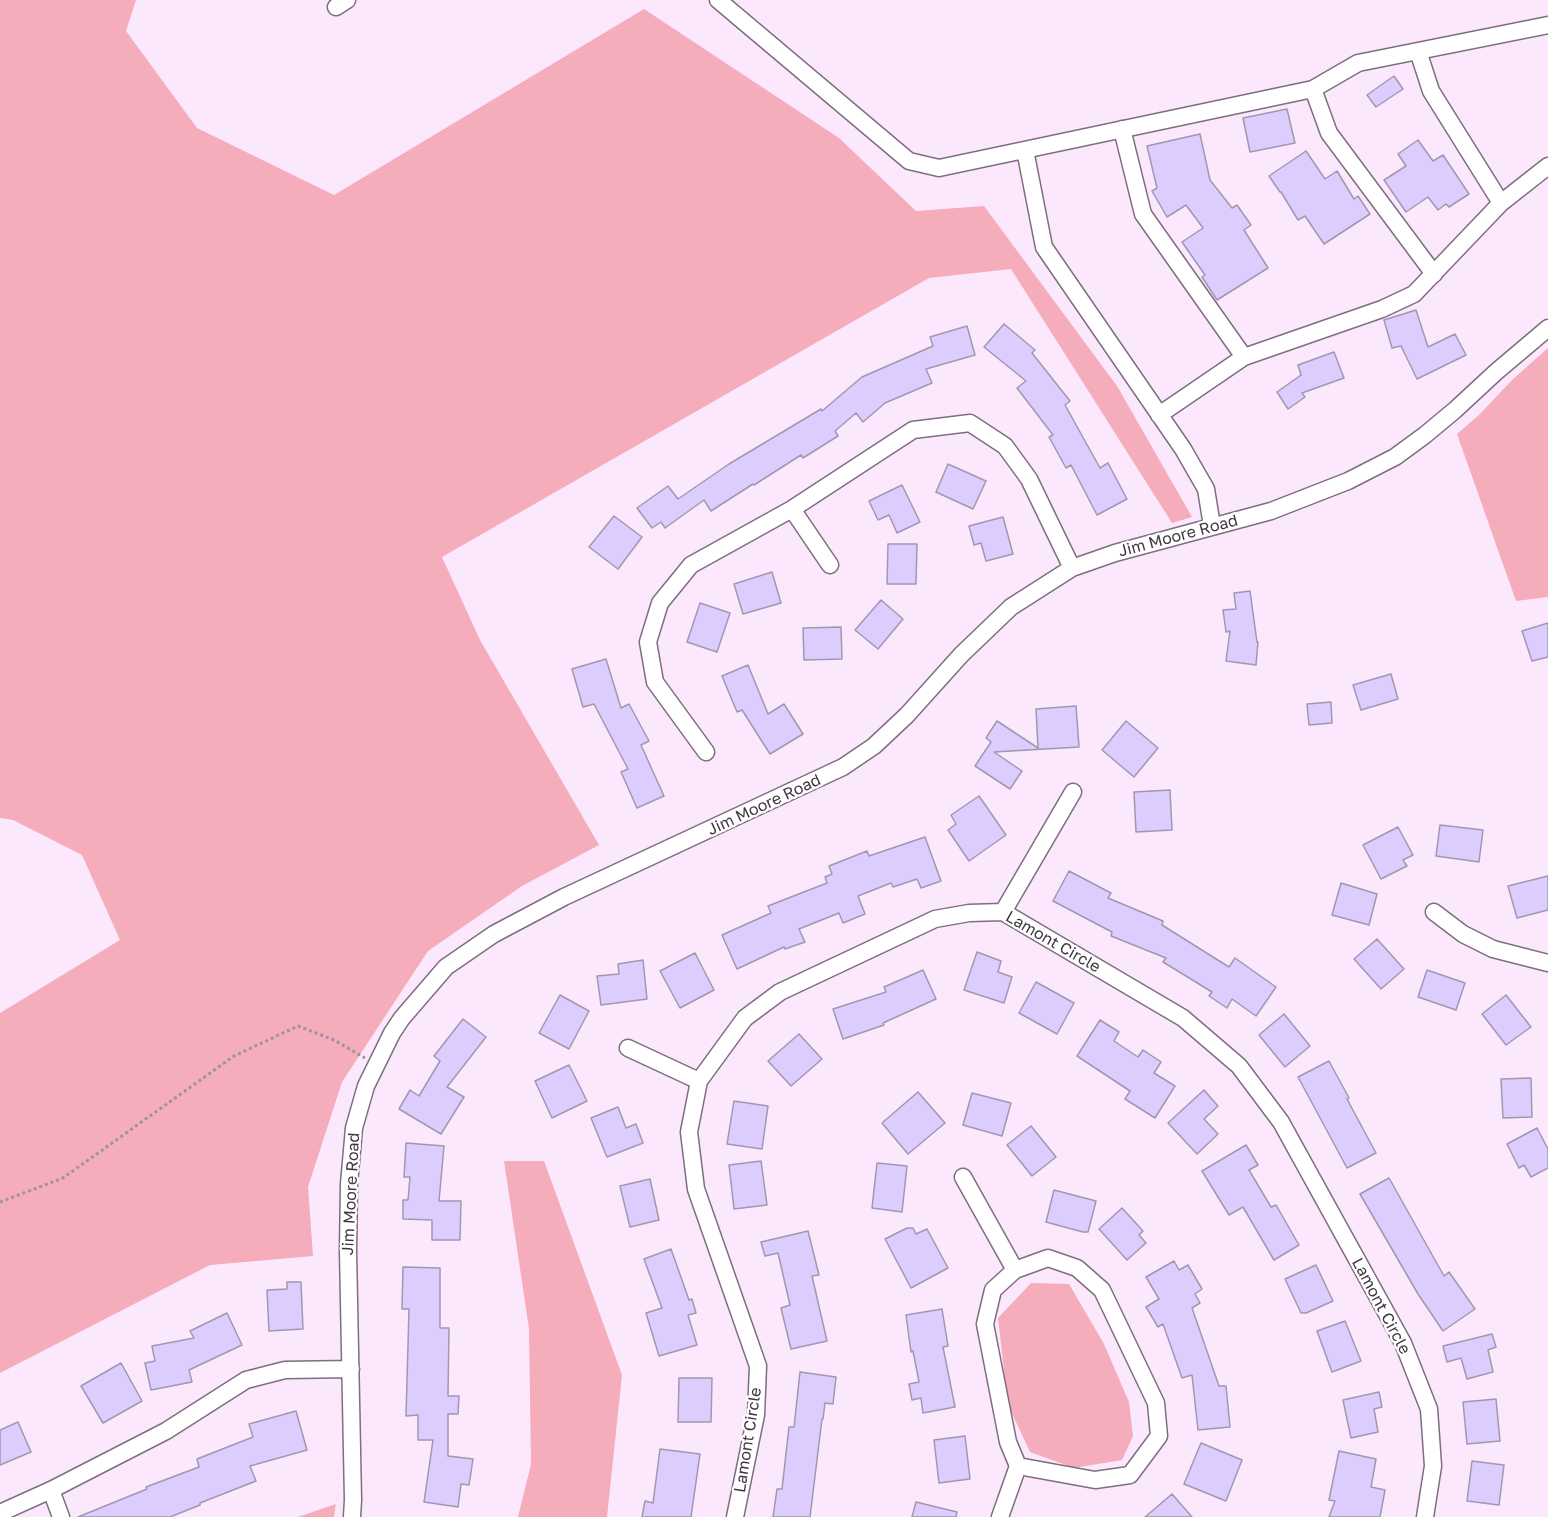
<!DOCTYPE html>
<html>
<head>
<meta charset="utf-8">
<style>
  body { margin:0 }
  canvas { display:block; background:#fbe8fd }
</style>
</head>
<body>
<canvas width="1548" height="1517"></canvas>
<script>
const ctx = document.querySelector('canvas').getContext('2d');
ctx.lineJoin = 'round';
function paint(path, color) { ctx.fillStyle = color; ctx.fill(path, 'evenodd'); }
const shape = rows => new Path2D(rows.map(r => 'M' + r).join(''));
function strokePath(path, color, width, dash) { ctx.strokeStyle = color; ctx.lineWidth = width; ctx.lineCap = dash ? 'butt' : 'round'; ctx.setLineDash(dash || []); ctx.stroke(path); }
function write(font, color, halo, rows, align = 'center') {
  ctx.font = font + ' "Golos Text",sans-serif'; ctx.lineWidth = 4.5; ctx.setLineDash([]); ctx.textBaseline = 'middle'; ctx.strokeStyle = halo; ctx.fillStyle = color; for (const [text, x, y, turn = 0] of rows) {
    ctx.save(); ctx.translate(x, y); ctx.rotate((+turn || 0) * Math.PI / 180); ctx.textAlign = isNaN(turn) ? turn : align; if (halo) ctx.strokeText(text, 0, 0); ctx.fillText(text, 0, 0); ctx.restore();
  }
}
paint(shape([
  [0,0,136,0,126,31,197,128,334,195,644,9,839,138,916,211,984,206,1117,386,1192,517,1172,523,1011,269,929,278,442,557,480,640,599,845,522,886,428,951,342,1082,308,1187,313,1256,210,1265,0,1373,0,1013,120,940,82,855,13,820,0,818],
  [1548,348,1548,597,1516,601,1457,434,1480,414,1512,380],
  [504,1161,544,1161,622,1375,607,1517,518,1517,531,1464,529,1329],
  [1031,1283,1069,1284,1104,1344,1129,1402,1133,1436,1122,1460,1074,1468,1030,1452,1008,1405,998,1318],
  [336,1503,334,1517,298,1517,336,1504]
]), '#f5acbb');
const building = shape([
  [1394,76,1403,89,1376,107,1367,95,1394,76],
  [1287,109,1295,143,1250,152,1243,118,1287,109],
  [1200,134,1210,180,1232,208,1237,205,1251,225,1244,230,1268,268,1217,300,1202,277,1205,275,1182,242,1203,228,1186,205,1167,217,1152,191,1157,188,1147,146,1200,134],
  [1418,140,1433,161,1443,155,1469,194,1449,207,1446,204,1438,210,1428,197,1406,212,1384,180,1406,166,1398,154,1418,140],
  [1306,151,1325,179,1337,171,1354,199,1358,196,1370,214,1324,244,1305,216,1298,220,1281,192,1280,192,1269,176,1306,151],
  [1416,310,1428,347,1455,334,1466,355,1417,379,1401,346,1392,348,1384,320,1416,310],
  [1004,324,1035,350,1032,353,1070,401,1065,405,1100,468,1108,463,1127,499,1097,515,1071,465,1066,468,1049,437,1053,435,1017,388,1026,381,984,347,1004,324],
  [967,326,975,355,926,369,932,383,885,403,863,422,856,413,835,431,838,436,803,458,801,455,754,485,753,484,711,511,704,500,665,528,661,522,652,528,637,508,668,486,678,499,729,464,821,409,822,411,862,377,933,346,930,337,967,326],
  [1334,352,1344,378,1302,393,1305,397,1288,409,1277,392,1301,375,1298,365,1334,352],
  [948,464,986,481,973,509,936,492,948,464],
  [902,485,920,522,897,533,889,515,878,520,869,501,902,485],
  [614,516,642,537,618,569,589,547,614,516],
  [1003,517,1013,554,986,561,981,543,974,545,969,526,1003,517],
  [888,544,917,544,916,584,887,584,888,544],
  [772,572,781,603,743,614,734,584,772,572],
  [1250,591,1257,642,1258,642,1256,665,1226,661,1230,631,1226,632,1223,610,1236,609,1234,593,1250,591],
  [881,600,903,619,878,649,855,630,881,600],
  [700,603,730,613,717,652,687,642,700,603],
  [1548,623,1548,657,1532,661,1522,631,1548,623],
  [841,627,842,659,804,660,803,628,841,627],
  [606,659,621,708,629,704,649,741,641,745,664,796,637,808,621,772,628,769,594,704,583,707,572,669,606,659],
  [748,665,768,714,784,704,803,734,770,754,742,710,737,712,722,676,748,665],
  [1391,674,1398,699,1361,710,1353,685,1391,674],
  [1331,702,1332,723,1309,725,1307,704,1331,702],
  [1076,706,1079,747,994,752,1022,771,1010,789,975,766,991,742,986,738,997,721,1038,748,1036,709,1076,706],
  [1126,721,1158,748,1134,777,1102,750,1126,721],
  [1170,790,1172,830,1136,832,1134,792,1170,790],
  [979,796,1006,835,969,861,948,830,956,824,951,815,979,796],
  [1440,825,1483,830,1479,862,1436,856,1440,825],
  [1398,827,1413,855,1403,860,1407,866,1381,879,1363,845,1398,827],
  [925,837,941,881,921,888,917,879,893,887,891,883,858,896,865,914,843,923,839,913,799,929,805,942,785,949,784,947,737,969,722,935,771,913,768,906,827,883,825,877,832,874,829,866,867,851,869,856,925,837],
  [1069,871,1111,893,1108,898,1163,921,1162,925,1229,967,1235,958,1276,987,1256,1016,1232,999,1227,1008,1209,996,1212,992,1163,962,1166,958,1111,936,1112,932,1053,901,1069,871],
  [1548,876,1548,910,1517,918,1508,886,1548,876],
  [1341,883,1377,894,1369,925,1332,915,1341,883],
  [1377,939,1404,969,1381,989,1354,959,1377,939],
  [977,952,1001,961,998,972,1012,977,1004,1003,964,990,977,952],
  [695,953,714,990,680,1008,660,971,695,953],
  [643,960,647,999,601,1005,597,976,619,974,618,964,643,960],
  [923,970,936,999,883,1023,884,1025,843,1039,833,1009,886,992,884,987,923,970],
  [1427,970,1465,983,1456,1010,1418,997,1427,970],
  [1036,982,1074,1003,1057,1034,1019,1013,1036,982],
  [560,995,589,1011,569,1049,539,1033,560,995],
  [1506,995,1531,1027,1506,1045,1482,1014,1506,995],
  [1284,1014,1310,1046,1285,1067,1259,1035,1284,1014],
  [463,1019,486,1037,447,1087,464,1097,441,1134,399,1109,410,1090,419,1096,440,1061,434,1056,463,1019],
  [1100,1020,1119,1032,1114,1041,1138,1057,1143,1050,1161,1062,1154,1073,1175,1086,1155,1118,1125,1099,1130,1091,1077,1056,1100,1020],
  [799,1034,822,1059,791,1086,768,1061,799,1034],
  [1329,1061,1349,1098,1347,1099,1376,1153,1347,1168,1298,1077,1329,1061],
  [569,1065,587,1101,552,1118,535,1081,569,1065],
  [1531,1078,1532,1117,1503,1118,1501,1079,1531,1078],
  [1204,1090,1218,1106,1204,1119,1218,1134,1197,1154,1168,1123,1204,1090],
  [918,1092,945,1123,908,1154,882,1123,918,1092],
  [972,1093,1011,1103,1002,1136,963,1125,972,1093],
  [734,1101,768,1106,762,1149,727,1144,734,1101],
  [618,1107,626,1128,636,1124,643,1143,607,1157,591,1118,618,1107],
  [1031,1126,1056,1157,1032,1176,1007,1145,1031,1126],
  [1537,1128,1548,1149,1548,1168,1531,1177,1524,1165,1519,1168,1507,1144,1537,1128],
  [406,1143,444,1146,439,1201,461,1201,460,1240,432,1240,432,1220,403,1219,403,1200,408,1200,410,1177,404,1177,406,1143],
  [1246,1145,1258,1165,1249,1170,1271,1207,1276,1205,1299,1245,1274,1260,1243,1207,1229,1215,1202,1171,1246,1145],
  [761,1161,767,1205,734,1209,729,1165,761,1161],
  [877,1163,907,1166,902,1212,872,1208,877,1163],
  [1389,1178,1444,1276,1449,1272,1475,1309,1443,1331,1418,1294,1360,1194,1389,1178],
  [650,1179,659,1220,630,1227,620,1186,650,1179],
  [1054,1190,1096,1201,1088,1232,1083,1232,1046,1222,1054,1190],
  [1122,1208,1143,1231,1139,1235,1146,1243,1127,1260,1099,1229,1122,1208],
  [907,1228,913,1228,916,1234,927,1229,948,1268,911,1288,885,1239,907,1228],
  [808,1231,819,1275,812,1276,827,1341,791,1349,781,1308,790,1305,778,1253,765,1256,761,1242,808,1231],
  [671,1249,689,1300,692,1299,696,1313,688,1315,697,1345,659,1356,646,1313,662,1308,644,1259,671,1249],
  [1174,1261,1179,1270,1188,1265,1202,1289,1195,1294,1200,1303,1192,1308,1219,1386,1226,1386,1230,1427,1198,1430,1192,1375,1182,1378,1163,1324,1158,1327,1146,1307,1159,1299,1146,1277,1174,1261],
  [1316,1265,1333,1301,1306,1313,1301,1313,1285,1279,1316,1265],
  [403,1267,440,1268,440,1328,449,1328,448,1396,459,1396,458,1414,448,1414,448,1456,473,1459,469,1485,461,1484,458,1507,424,1502,433,1440,418,1440,418,1415,406,1416,409,1309,402,1309,403,1267],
  [287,1282,301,1282,303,1329,269,1331,267,1290,287,1289,287,1282],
  [942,1309,948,1346,943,1347,955,1407,923,1413,921,1398,912,1400,909,1384,919,1382,913,1351,911,1352,906,1315,942,1309],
  [227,1313,242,1345,189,1370,192,1382,151,1390,145,1363,155,1361,152,1346,194,1338,190,1331,227,1313],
  [1345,1321,1361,1361,1332,1372,1317,1331,1345,1321],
  [1492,1334,1496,1347,1488,1350,1493,1372,1467,1379,1461,1358,1447,1362,1443,1346,1492,1334],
  [121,1363,142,1401,103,1423,81,1386,121,1363],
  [800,1372,836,1377,833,1404,825,1403,823,1419,822,1419,810,1517,773,1517,777,1489,782,1489,789,1427,794,1427,800,1372],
  [679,1378,712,1378,711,1422,678,1422,679,1378],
  [1379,1392,1382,1407,1374,1409,1378,1432,1351,1438,1343,1400,1379,1392],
  [1496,1399,1500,1441,1467,1444,1463,1402,1496,1399],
  [296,1411,307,1450,250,1466,256,1481,200,1503,200,1505,170,1517,78,1517,147,1489,146,1487,199,1467,197,1459,253,1437,249,1424,296,1411],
  [18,1422,31,1452,0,1465,0,1430,18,1422],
  [965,1436,970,1479,939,1483,934,1440,965,1436],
  [1201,1443,1242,1460,1226,1501,1184,1484,1201,1443],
  [660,1449,700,1454,691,1517,642,1517,645,1501,653,1503,660,1449],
  [1339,1451,1376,1459,1371,1487,1385,1490,1380,1517,1329,1517,1335,1501,1329,1500,1339,1451],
  [1472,1461,1504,1465,1499,1505,1467,1501,1472,1461],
  [1172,1494,1192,1517,1145,1517,1172,1494],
  [916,1502,957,1512,956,1517,912,1517,916,1502]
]);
paint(building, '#ddccfe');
strokePath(building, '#a098af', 1.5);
const minor = shape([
  [718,0,909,161,939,168,1313,89,1358,63,1548,25],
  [336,7,347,0],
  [1418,51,1431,91,1501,203],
  [1313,89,1329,133,1434,274],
  [1122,129,1143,214,1244,357],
  [1025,150,1044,247,1183,449,1206,489,1212,526],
  [1159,415,1244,357,1382,309,1414,294,1501,203,1548,166],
  [792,509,830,565],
  [706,752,655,682,648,642,660,603,691,565,792,509,913,430,970,423,1005,446,1029,479,1072,568],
  [1003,912,1073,792],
  [1434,912,1463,934,1493,949,1548,963],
  [628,1048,699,1081],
  [963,1177,1015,1270],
  [51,1490,61,1517],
  [0,1513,51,1490,166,1431,246,1380,285,1370,351,1369],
  [352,1517,353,1500,348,1251,349,1184,354,1128,366,1086,392,1033,402,1018,446,967,494,934,564,897,843,767,874,746,907,715,961,655,1011,607,1072,568,1115,553,1271,511,1348,481,1395,457,1425,435,1455,410,1496,372,1548,328],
  [735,1517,756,1415,758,1366,696,1189,689,1132,699,1081,745,1018,780,992,935,919,969,913,1003,912,1183,1018,1239,1066,1281,1122,1403,1343,1429,1409,1433,1466,1425,1517],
  [1000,1517,1018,1466,1008,1442,985,1324,993,1290,1015,1270,1048,1258,1077,1268,1102,1290,1156,1403,1159,1436,1130,1475,1095,1480,1018,1466]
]);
strokePath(minor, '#7e6e80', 19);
strokePath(shape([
  [0,1202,63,1178,234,1056,298,1026,334,1040,365,1058]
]), '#9f92a1', 3, [3, 3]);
strokePath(minor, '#fff', 16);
write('16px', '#3f3840', '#fff', [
  ["Jim Moore Road",1178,536,-15],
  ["Jim Moore Road",764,805,-25],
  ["Lamont Circle",1053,942,30],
  ["Jim Moore Road",351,1194,-87],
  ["Lamont Circle",1381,1306,62],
  ["Lamont Circle",748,1440,-81]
]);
</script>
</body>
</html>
